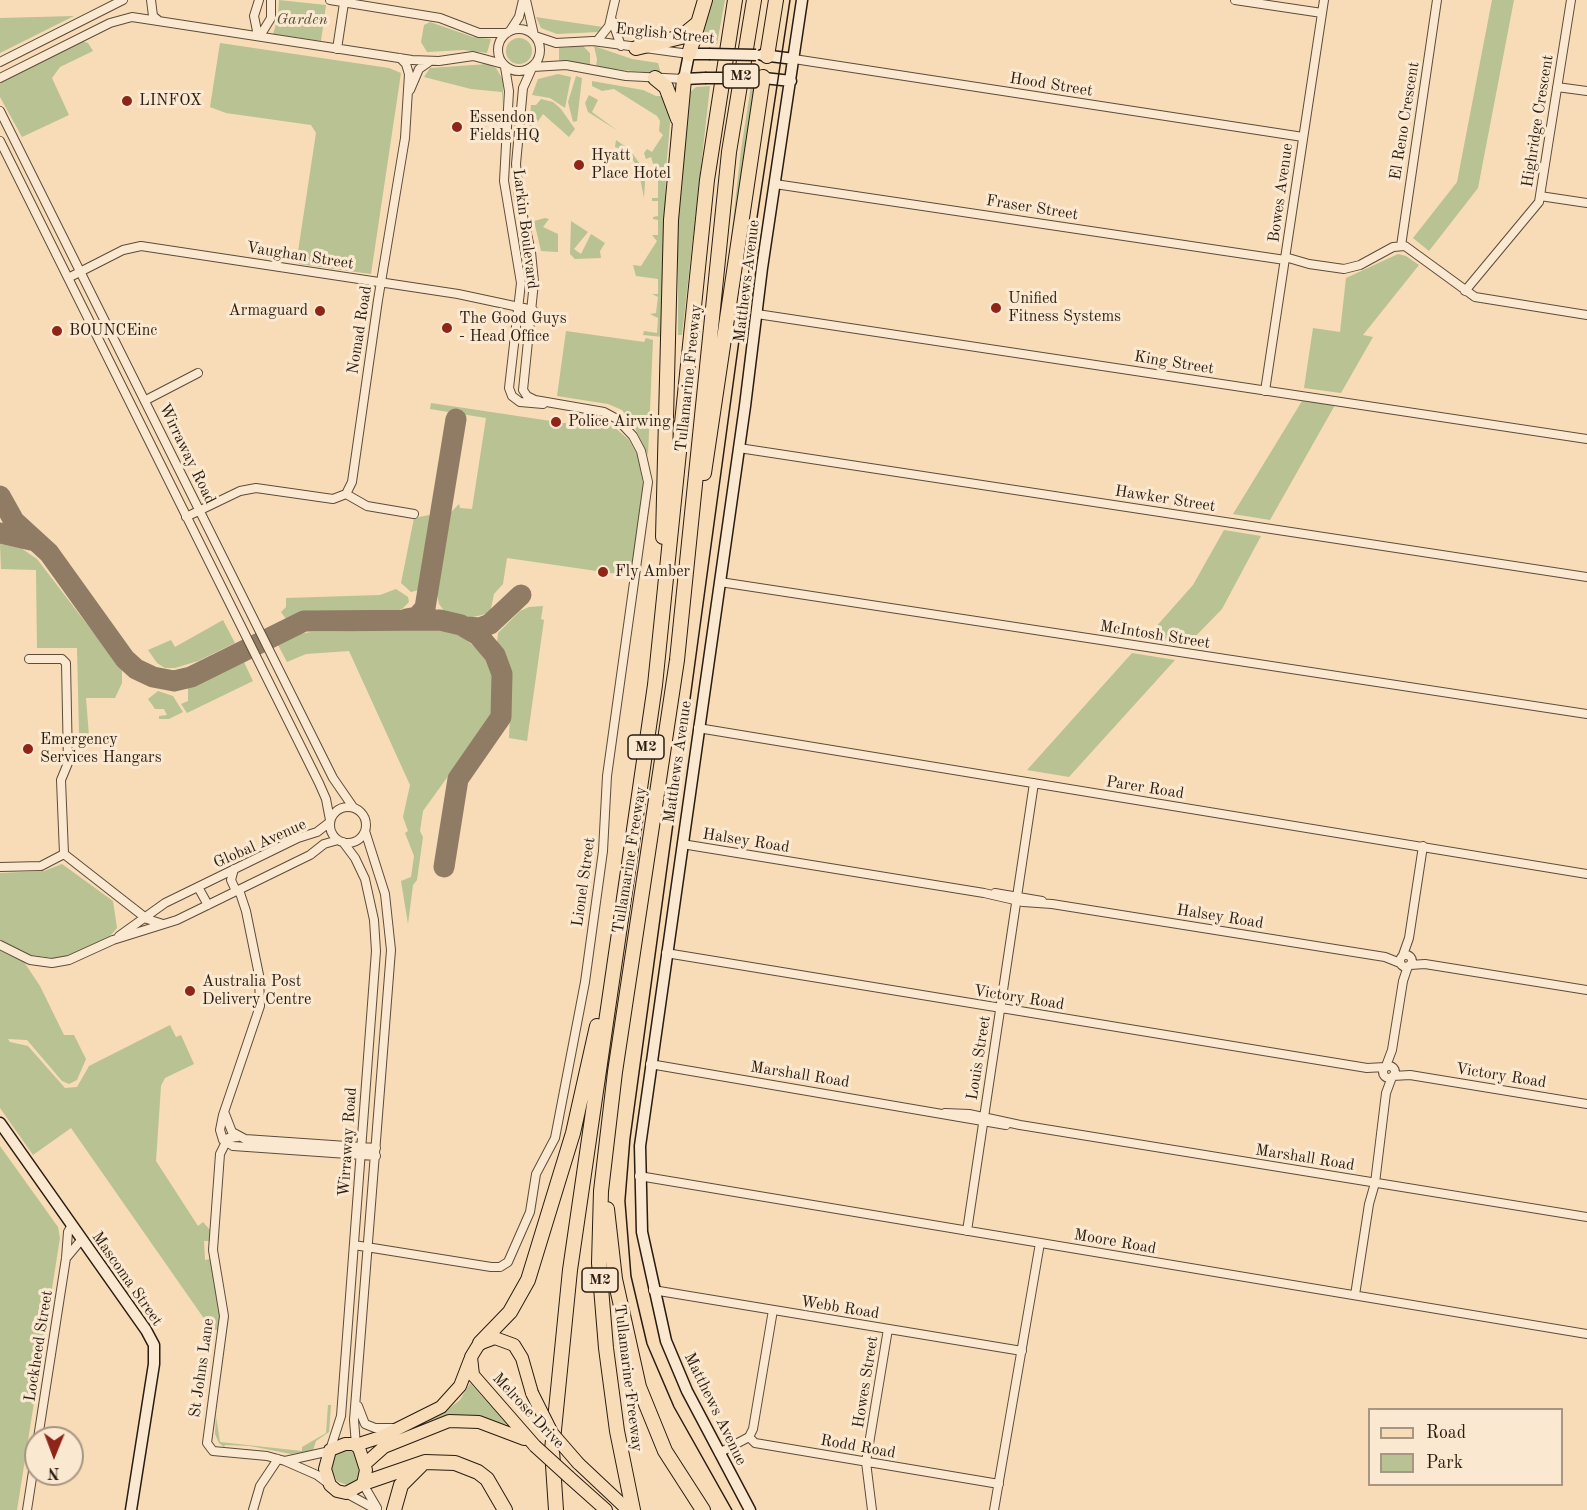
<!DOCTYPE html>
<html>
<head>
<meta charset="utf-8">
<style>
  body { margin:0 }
  #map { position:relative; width:1587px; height:1510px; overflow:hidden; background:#f7dcb7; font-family:"Old Standard TT",serif }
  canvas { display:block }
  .legend { position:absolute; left:1368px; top:1408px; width:195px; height:78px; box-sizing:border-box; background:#fae8d0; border:2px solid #a79683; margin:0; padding:8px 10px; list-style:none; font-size:18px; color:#2a1c10 }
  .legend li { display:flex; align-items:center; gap:12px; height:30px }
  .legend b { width:30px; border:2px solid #a79683 }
  .north { position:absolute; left:24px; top:1426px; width:60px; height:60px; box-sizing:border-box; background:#fae8d0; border:2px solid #a79683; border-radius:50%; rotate:181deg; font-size:16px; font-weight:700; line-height:24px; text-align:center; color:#2a1c10 }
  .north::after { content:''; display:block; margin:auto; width:21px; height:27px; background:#8f2418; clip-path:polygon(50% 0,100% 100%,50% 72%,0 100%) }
</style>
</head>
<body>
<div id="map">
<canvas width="1587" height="1510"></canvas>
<ul class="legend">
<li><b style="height:8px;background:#f7dcb7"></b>Road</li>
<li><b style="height:16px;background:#b8c292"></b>Park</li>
</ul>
<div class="north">N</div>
</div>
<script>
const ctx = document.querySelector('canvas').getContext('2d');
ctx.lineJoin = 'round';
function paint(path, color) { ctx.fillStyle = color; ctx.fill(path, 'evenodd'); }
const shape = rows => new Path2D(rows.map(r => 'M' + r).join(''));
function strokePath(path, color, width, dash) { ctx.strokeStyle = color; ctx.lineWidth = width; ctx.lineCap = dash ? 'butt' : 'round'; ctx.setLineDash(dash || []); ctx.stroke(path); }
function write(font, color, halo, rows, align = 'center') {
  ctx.font = font + ' "Old Standard TT",serif'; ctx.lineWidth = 6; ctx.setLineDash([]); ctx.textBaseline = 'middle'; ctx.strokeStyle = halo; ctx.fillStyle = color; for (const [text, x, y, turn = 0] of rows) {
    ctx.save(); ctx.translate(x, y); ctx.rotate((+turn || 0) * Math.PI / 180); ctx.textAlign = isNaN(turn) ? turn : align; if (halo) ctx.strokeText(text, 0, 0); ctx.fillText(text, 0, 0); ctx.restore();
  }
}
paint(shape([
  [279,0,326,5,321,41,273,34,278,18],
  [711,0,725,0,717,44,706,44,700,37],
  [1492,0,1514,0,1478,188,1429,251,1413,238,1457,182],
  [74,16,0,53,0,18],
  [536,17,542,18,603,27,598,32,557,34,541,28],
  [430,22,473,37,491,39,487,53,463,50,427,52,421,42,424,25],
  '506 51a13 13 0 1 1 26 0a13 13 0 1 1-26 0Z',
  [82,41,88,43,93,51,60,67,52,78,69,115,22,137,0,97,0,83],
  [220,43,389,68,401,73,371,274,299,264,297,258,316,133,311,125,226,113,210,107],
  [583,46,590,53,590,66,559,60,559,48],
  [594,46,632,59,658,63,661,74,596,67,597,59],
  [488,64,496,68,503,80,503,107,502,92,471,89,424,77,430,68],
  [558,74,571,77,565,108,550,98,532,95,538,79],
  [576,76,582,78,577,121,573,122,568,102],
  [592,81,643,90,656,96,666,96,670,123,666,170,663,337,643,335,644,331,657,333,658,318,650,314,656,313,658,297,652,294,658,294,658,279,636,276,633,265,641,266,657,241,652,235,658,235,658,220,653,219,653,217,658,216,658,201,652,201,652,198,658,198,658,179,652,180,652,177,657,176,651,157,646,159,644,153,647,149,652,152,663,135,659,131,660,121,657,116,614,89,602,91,592,86],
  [710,86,682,335,678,335,678,214,689,93,696,87],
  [751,86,755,87,755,91,728,266,741,150],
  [589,95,598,100,592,112,618,131,588,112,585,103],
  [541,99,553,102,561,109,575,129,569,137,543,114,532,130,529,128,531,105,536,105],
  [616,140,629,149,640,164,645,182,644,198,638,168,627,151,615,147],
  [545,218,549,219,543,227,558,234,558,252,541,251,534,221],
  [571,221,588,232,574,249,581,254,591,234,605,243,600,251,601,258,575,259,570,254],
  [1398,254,1406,256,1419,265,1363,335,1373,337,1341,393,1304,388,1313,328,1340,332,1346,278],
  [566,331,644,342,646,338,653,340,648,455,632,422,622,410,608,404,557,396],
  [1302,401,1335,405,1270,520,1233,514],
  [431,403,571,424,572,416,599,421,612,425,629,440,638,456,643,484,631,576,507,558,503,584,494,594,490,613,469,618,445,612,439,604,437,594,450,513,459,504,460,508,472,509,486,418,430,409],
  [429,515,431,517,419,590,411,592,401,583,414,518],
  [1224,530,1261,536,1222,609,1188,644,1146,638,1193,585],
  [0,544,21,548,37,559,122,670,122,683,115,698,86,698,89,736,79,733,77,648,37,648,36,570,1,569],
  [396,589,408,597,409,602,402,609,391,613,305,615,286,619,281,612,286,607,286,598,380,595],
  [543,606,541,619,544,620,527,741,509,738,512,674,497,643,498,633,520,611,529,607],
  [223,620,235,643,198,661,175,668,165,668,157,663,148,650,171,640,175,647],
  [431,629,445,630,463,637,483,654,494,676,495,705,492,715,423,811,420,831,423,837,417,880,413,885,408,924,401,881,411,877,414,856,405,833,408,831,403,817,410,785,349,651,306,654,287,662,277,643,293,635,311,632],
  [1132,653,1175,660,1069,777,1027,770],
  [243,660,253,681,187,713,181,704,188,701,188,687],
  [158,691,173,696,183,712,169,719,159,719,159,716,167,715,164,709,155,709,148,699],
  [62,864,113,901,117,928,110,936,72,955,54,958,24,954,0,940,0,873,44,871],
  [0,950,24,962,40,986,64,1035,74,1035,86,1059,77,1080,69,1084,62,1081,27,1040,8,1039,10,1042,28,1046,65,1088,77,1087,89,1066,170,1025,176,1037,181,1035,194,1064,165,1078,161,1086,156,1161,198,1226,203,1222,210,1230,210,1241,204,1241,205,1260,210,1259,220,1304,219,1330,212,1330,71,1128,33,1155,0,1108],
  [0,1146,58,1227,60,1238,17,1510,0,1510],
  [470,1383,508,1425,484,1419,423,1427,423,1422,443,1413,460,1400],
  [328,1405,331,1405,329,1432,316,1441,313,1450,305,1452,291,1454,250,1446,225,1445,224,1447,219,1443,215,1434,216,1416,220,1442,302,1451,302,1447,326,1433],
  [345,1449,355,1453,361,1464,359,1478,349,1486,337,1481,331,1469,334,1455]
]), '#b8c292');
strokePath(shape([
  [0,496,14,521,49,553,125,659,136,669,153,677,174,681,191,677,304,621,440,620,461,625,478,635,495,655,502,674,501,717,458,779,444,867],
  [0,533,31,540],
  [406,619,417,617,425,608,456,419],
  [466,627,480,628,490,624,521,595]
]), '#907c64', 21);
const street = shape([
  [151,0,153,16,158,20],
  [330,0,440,18,479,33,507,33],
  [526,0,534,35],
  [1235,0,1322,13],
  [612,20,621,46],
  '498 50a21 21 0 1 1 42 0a21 21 0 1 1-42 0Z',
  [510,31,519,17,523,0],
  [258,36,254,16,259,0],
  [260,36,271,18,271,0],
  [535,36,556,43,593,41,689,54],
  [597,41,609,26,615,0],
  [337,49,344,3],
  [794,59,1303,137],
  [0,62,123,0],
  [505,67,509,91,504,181,521,283,509,388,512,396,520,402,543,404],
  [533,67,566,65,626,76,684,79],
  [0,78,110,23,132,17,412,60,439,61,473,56,503,64],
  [1557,87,1587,91],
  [410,90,419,69,429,62],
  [0,111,333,778,353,807],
  [0,141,319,783,326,799,330,820],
  [775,184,1285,260],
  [1540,196,1587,203],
  [1401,246,1437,0],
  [1285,257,1309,264,1344,269,1360,265,1393,247,1405,246,1475,297,1587,315],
  [68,278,123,250,141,246,458,294,533,310],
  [1465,291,1539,202,1571,0],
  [757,314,1587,439],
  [1265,391,1324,0],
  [146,400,198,373],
  [739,448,1587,577],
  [346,494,352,482,378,300,405,138,409,74,406,64,400,58],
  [186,517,240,491,256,488,333,499,346,494,367,506,414,514],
  [720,582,1587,714],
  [29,659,62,659,66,663,68,763,61,780,64,854,147,919,163,924],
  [698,728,1587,874],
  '330 825a18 18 0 1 1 36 0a18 18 0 1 1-36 0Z',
  [682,844,984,893,1023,902,1052,904,1385,957,1400,963],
  [0,867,41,866,64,854],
  [234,869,231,880,236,891],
  [198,887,208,905],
  [239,890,246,911,259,975,260,1006,223,1115,220,1130,223,1140,233,1146,376,1156],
  [995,893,1042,901],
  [119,936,165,903,298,838,317,832,330,822],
  [0,945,30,960,52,963,69,960,113,940,177,920,310,855,324,844,338,840],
  [666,953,1367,1068,1385,1067],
  [1403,955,1409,938,1423,846],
  '1400 961a6 6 0 1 1 12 0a6 6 0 1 1-12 0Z',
  [1410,965,1425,964,1587,990],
  [650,1064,1006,1125],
  '1383 1072a6 6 0 1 1 12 0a6 6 0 1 1-12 0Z',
  [1386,1066,1392,1050,1403,981,1408,966],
  [1393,1076,1410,1075,1587,1104],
  [945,1113,969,1114,1020,1125,1587,1217],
  [225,1114,232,1132,245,1139,376,1148],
  [238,1137,228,1138,220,1154,213,1250,224,1316,207,1443,213,1451,267,1456,285,1461,317,1475,329,1484],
  [639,1176,1587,1334],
  [967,1231,1034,783],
  [354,1245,491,1267,500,1267,508,1262,530,1212,536,1174,555,1138,585,982,603,851,607,776,648,482,641,451,633,436,617,419,604,412,535,400,527,396,523,390,534,282,531,252,519,198,516,164,523,88,532,68],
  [67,1257,82,1239],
  [653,1290,1022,1351],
  [1355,1295,1369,1204,1375,1183,1386,1093,1392,1077],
  [358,1406,365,1424,375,1428,393,1428],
  [749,1437,755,1443,999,1484],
  [749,1437,753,1429,773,1310],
  [38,1438,66,1258,68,1232,72,1225],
  [356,1445,354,1420,391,950,385,894,365,831],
  [330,1450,341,1416,376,951,374,920,365,879,355,858,343,842],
  [719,1453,749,1437],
  [285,1461,330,1451],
  [363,1484,377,1508],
  [346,1493,377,1510],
  [27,1510,36,1452],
  [253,1510,260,1486,278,1459],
  [872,1510,866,1462,888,1329],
  [994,1510,1040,1243]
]);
const secondary = shape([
  [762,55,794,59],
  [755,77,791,81],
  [705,78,684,79,689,54,709,54],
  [0,1123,146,1330,154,1345,154,1364,131,1510],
  [750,1510,687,1391,666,1341,642,1232,640,1146,745,406,762,268,802,0]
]);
const primary = shape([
  [532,1393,522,1358,514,1345,495,1338,479,1344,471,1357,473,1375,535,1446],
  [345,1444,354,1444,359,1448,366,1470,363,1484,346,1493,337,1491,330,1485,325,1469,330,1450,345,1444],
  [356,1445,381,1437,441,1407,460,1386,470,1360],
  [366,1463,384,1447,449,1421,479,1422,524,1439],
  [578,1463,628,1510],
  [569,1477,606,1510]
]);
const highway = shape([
  [636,48,681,37,697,24],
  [689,54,705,0],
  [767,56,776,0],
  [655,78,666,87,678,119],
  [704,473,763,77],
  [663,537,671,220,684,79],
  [607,1209,615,1279,639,1387,665,1451,703,1510],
  [480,1343,510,1312,528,1280,573,1133,597,1026],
  [364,1483,425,1462,455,1463,478,1472,487,1479,505,1510],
  [394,1510,401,1485,421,1465],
  [556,1510,552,1450,570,1270,655,685,707,180,735,0],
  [633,1510,617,1431,606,1348,599,1263,601,1191,615,1072,677,660,729,152,754,0]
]);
strokePath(street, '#5d4c3a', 10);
strokePath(secondary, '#2a1c10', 13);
strokePath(primary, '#2a1c10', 14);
strokePath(highway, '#2a1c10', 16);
strokePath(street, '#fae8d0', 8);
strokePath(secondary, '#fae8d0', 10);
strokePath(primary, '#f7dcb7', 12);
strokePath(highway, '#f7dcb7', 14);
strokePath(shape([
  [732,1510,674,1407,647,1344,631,1276,625,1201,630,1139,744,304,790,0]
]), '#2a1c10', 1.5);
const secondaryBridge = shape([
  [709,54,756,55],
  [705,78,752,78]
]);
const primaryBridge = shape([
  [532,1393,552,1433,578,1463],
  [535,1446,569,1477]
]);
strokePath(secondaryBridge, '#2a1c10', 13, []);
strokePath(primaryBridge, '#2a1c10', 14, []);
strokePath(secondaryBridge, '#fae8d0', 10);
strokePath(primaryBridge, '#f7dcb7', 12);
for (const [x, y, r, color] of [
  [127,101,6,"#8f2418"],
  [457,127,6,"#8f2418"],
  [579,165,6,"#8f2418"],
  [996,308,6,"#8f2418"],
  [320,311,6,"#8f2418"],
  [447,328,6,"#8f2418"],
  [57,331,6,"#8f2418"],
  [556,422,6,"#8f2418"],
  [603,572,6,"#8f2418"],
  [28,749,6,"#8f2418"],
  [190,991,6,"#8f2418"]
]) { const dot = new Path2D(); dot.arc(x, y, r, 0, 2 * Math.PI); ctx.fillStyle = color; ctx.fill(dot); strokePath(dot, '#fae8d0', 2); }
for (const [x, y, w] of [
  [741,76,36],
  [646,747,36],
  [600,1280,36]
]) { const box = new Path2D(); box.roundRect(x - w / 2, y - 12, w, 24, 4.5); ctx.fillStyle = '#fae8d0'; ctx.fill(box); strokePath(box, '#2a1c10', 1.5); }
write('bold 15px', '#2a1c10', null, [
  ["M2",741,76],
  ["M2",646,747],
  ["M2",600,1280]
]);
write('italic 16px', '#554e37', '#fae8d0', [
  ["Garden",302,20]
]);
write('16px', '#2a1c10', '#fae8d0', [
  ["English Street",665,34,6],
  ["Hood Street",1051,85,9],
  ["El Reno Crescent",1405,121,-81],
  ["Highridge Crescent",1538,121,-81],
  ["Bowes Avenue",1281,193,-82],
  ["Fraser Street",1032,208,9],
  ["Larkin Boulevard",525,229,83],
  ["Vaughan Street",300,256,9],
  ["Matthews Avenue",747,281,-83],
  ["Nomad Road",360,330,-81],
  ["King Street",1174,363,9],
  ["Tullamarine Freeway",689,378,-84],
  ["Wirraway Road",187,454,64],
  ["Hawker Street",1165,499,9],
  ["McIntosh Street",1155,635,9],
  ["Matthews Avenue",678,762,-82],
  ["Parer Road",1145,788,9],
  ["Halsey Road",746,841,9],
  ["Global Avenue",260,844,-24],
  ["Tullamarine Freeway",630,860,-81],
  ["Lionel Street",584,882,-82],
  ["Halsey Road",1220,917,9],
  ["Victory Road",1019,998,9],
  ["Louis Street",979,1058,-81],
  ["Marshall Road",800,1075,9],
  ["Victory Road",1501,1076,9],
  ["Wirraway Road",348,1142,-86],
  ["Marshall Road",1305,1158,9],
  ["Moore Road",1115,1242,10],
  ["Mascoma Street",127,1279,55],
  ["Webb Road",840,1308,9],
  ["Lockheed Street",39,1346,-81],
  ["St Johns Lane",202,1368,-82],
  ["Tullamarine Freeway",628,1378,83],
  ["Howes Street",866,1382,-81],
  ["Matthews Avenue",715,1409,64],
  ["Melrose Drive",528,1411,47],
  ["Rodd Road",858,1447,10]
]);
write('16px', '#2a1c10', '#fae8d0', [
  ["LINFOX",139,101],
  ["Essendon",469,118],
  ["Fields HQ",469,136],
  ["Hyatt",591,156],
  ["Place Hotel",591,174],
  ["Unified",1008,299],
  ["Fitness Systems",1008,317],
  ["Armaguard",308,311,"right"],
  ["The Good Guys",459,319],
  ["- Head Office",459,337],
  ["BOUNCEinc",69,331],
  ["Police Airwing",568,422],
  ["Fly Amber",615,572],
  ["Emergency",40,740],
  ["Services Hangars",40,758],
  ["Australia Post",202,982],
  ["Delivery Centre",202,1000]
], 'left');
</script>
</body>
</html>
